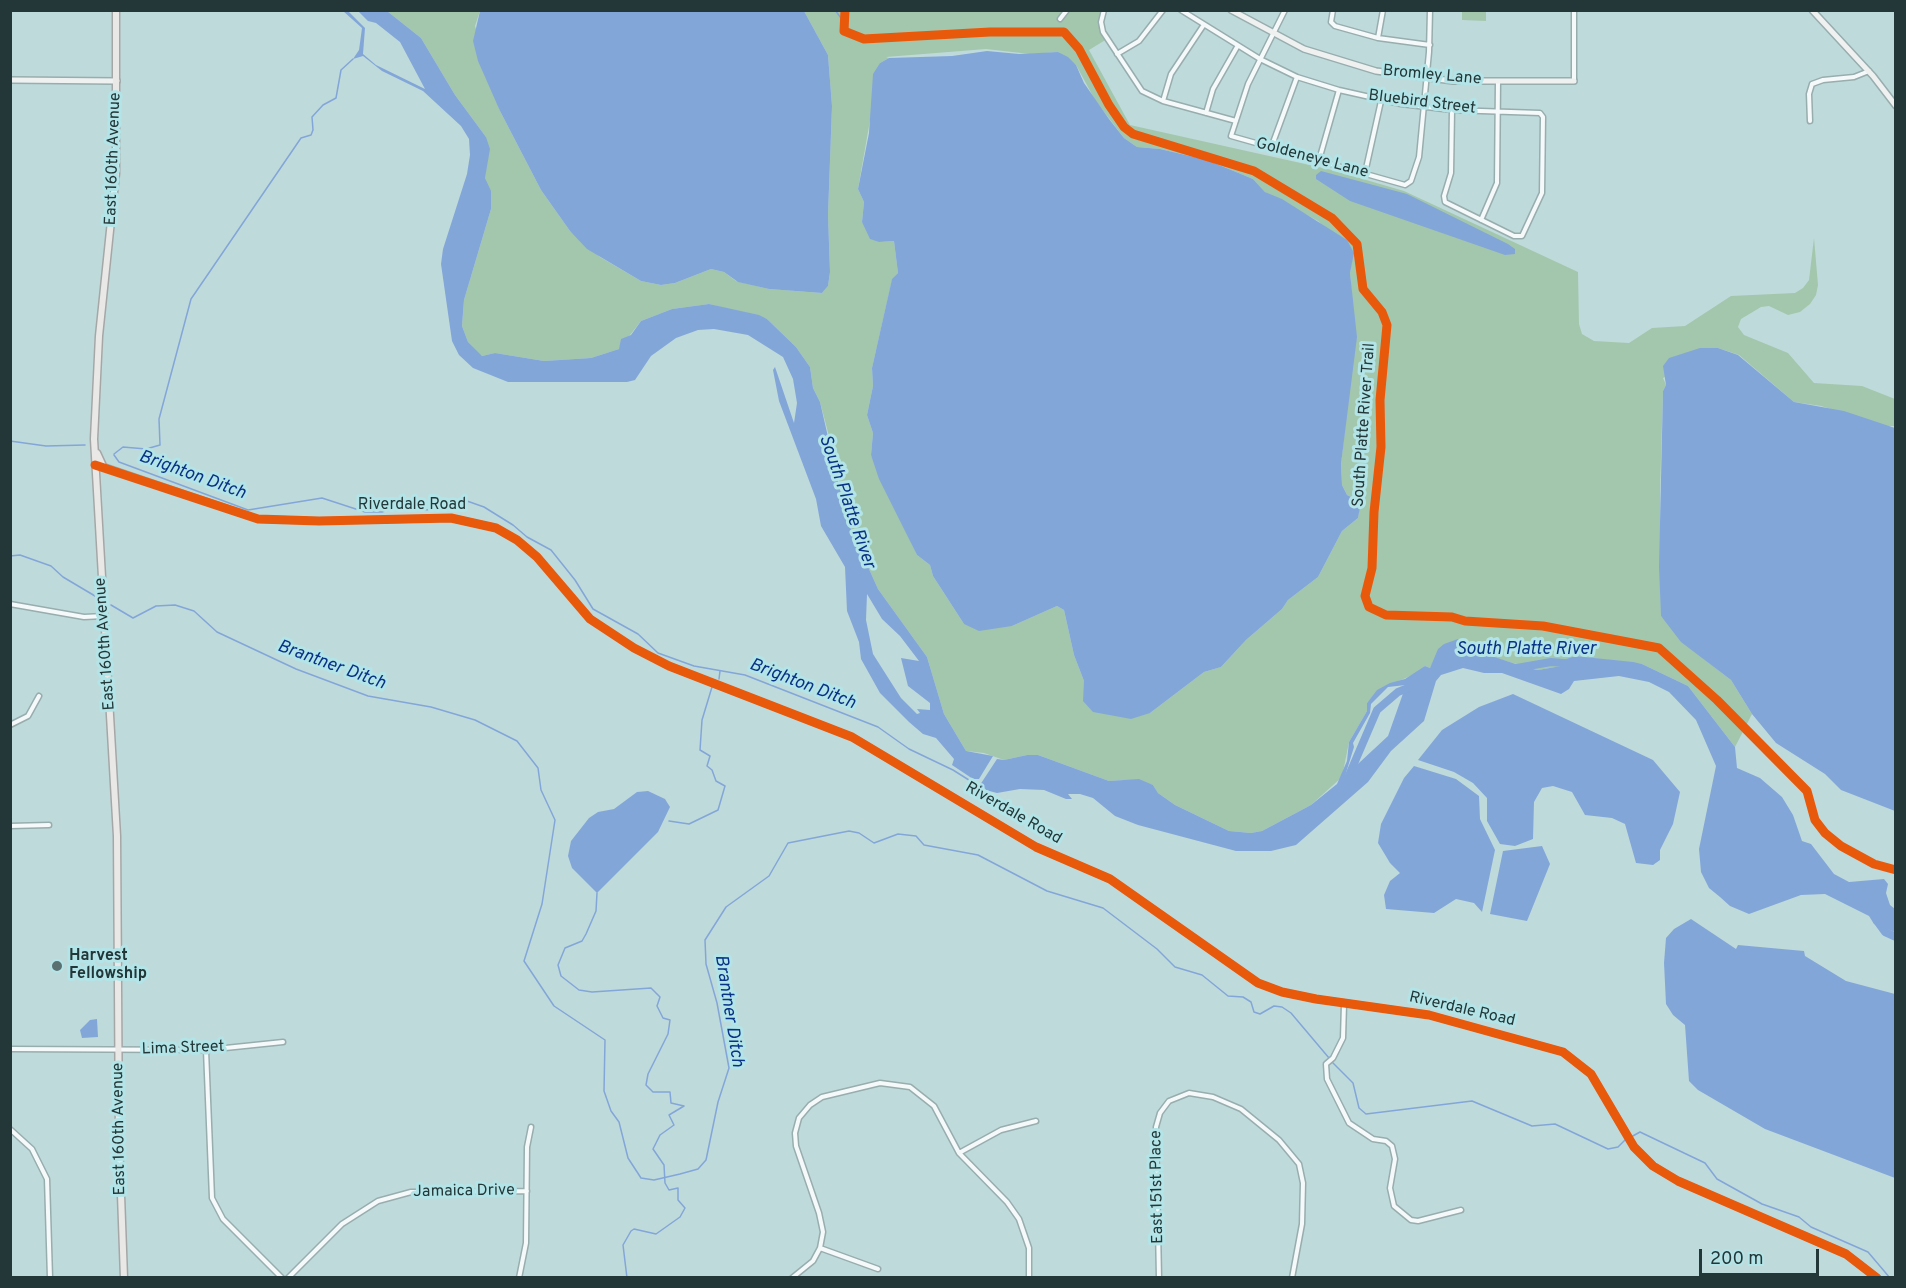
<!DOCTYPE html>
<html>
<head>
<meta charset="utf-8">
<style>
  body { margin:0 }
  #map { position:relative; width:1906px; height:1288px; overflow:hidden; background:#bfdadb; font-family:Overpass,sans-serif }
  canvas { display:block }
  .frame { position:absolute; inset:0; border:12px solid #233738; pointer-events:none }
  .scale { position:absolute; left:1699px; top:1249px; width:120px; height:27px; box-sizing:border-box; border:3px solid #233738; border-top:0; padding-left:8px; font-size:18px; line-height:21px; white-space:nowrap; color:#233738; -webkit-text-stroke:4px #b3e4e7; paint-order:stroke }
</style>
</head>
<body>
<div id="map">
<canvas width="1906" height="1288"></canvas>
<div class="frame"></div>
<div class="scale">200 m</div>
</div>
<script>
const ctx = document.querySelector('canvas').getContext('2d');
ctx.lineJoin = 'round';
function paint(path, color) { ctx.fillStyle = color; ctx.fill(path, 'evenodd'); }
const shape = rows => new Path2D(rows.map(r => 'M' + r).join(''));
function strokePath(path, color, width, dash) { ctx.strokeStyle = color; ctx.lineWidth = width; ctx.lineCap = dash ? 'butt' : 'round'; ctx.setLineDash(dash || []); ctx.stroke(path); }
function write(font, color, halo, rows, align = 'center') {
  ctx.font = font + ' Overpass,sans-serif'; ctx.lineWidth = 6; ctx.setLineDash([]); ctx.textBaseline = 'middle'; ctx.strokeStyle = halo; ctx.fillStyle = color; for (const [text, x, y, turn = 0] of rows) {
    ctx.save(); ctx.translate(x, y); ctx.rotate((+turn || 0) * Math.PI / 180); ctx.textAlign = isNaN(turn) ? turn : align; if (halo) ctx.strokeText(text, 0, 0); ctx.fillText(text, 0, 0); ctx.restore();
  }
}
paint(shape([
  [387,11,480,11,475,26,500,111,541,190,570,231,600,257,641,281,661,285,675,283,711,269,724,272,736,281,769,289,822,293,828,286,830,272,828,215,832,106,828,55,804,11,1104,11,1101,22,1107,39,1089,50,1130,125,1332,170,1404,191,1578,272,1579,324,1582,334,1594,341,1629,343,1652,328,1685,326,1731,296,1795,293,1803,288,1809,280,1814,238,1818,285,1816,295,1810,304,1800,312,1788,315,1769,306,1761,307,1741,319,1738,327,1744,335,1788,353,1814,383,1862,386,1895,399,1895,426,1886,426,1821,406,1794,402,1739,355,1718,348,1663,378,1666,385,1663,391,1660,491,1661,616,1704,659,1731,680,1752,714,1735,747,1688,686,1642,664,1575,656,1564,660,1569,662,1568,665,1538,670,1481,654,1469,648,1472,644,1436,657,1430,668,1425,666,1419,672,1377,691,1367,703,1367,711,1349,742,1342,777,1311,805,1262,831,1251,833,1229,831,1175,805,1158,793,1153,785,1127,780,1109,781,1038,755,1027,755,1004,760,984,753,966,751,944,714,927,657,878,589,847,520,834,455,820,402,813,388,810,367,796,347,767,319,709,304,672,309,641,321,619,349,591,358,544,361,495,353,482,356,478,354,468,342,462,326,464,300,491,209,485,178,486,137,455,95,421,38],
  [986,49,1030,54,1058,52,1076,65,1095,100,1124,138,1137,147,1160,149,1207,160,1253,179,1265,192,1318,221,1353,253,1350,273,1352,299,1349,393,1341,464,1342,485,1347,495,1360,502,1358,518,1342,531,1318,577,1288,600,1282,609,1246,640,1221,667,1204,672,1150,713,1084,701,1084,681,1074,655,1064,610,1057,606,1012,626,964,624,933,576,930,565,917,555,871,455,873,433,867,415,873,386,872,368,892,280,898,273,894,241,879,242,862,222,864,202,858,189,880,63,889,58,886,57],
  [1462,11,1486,11,1486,21,1462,20]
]), '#a3c7ad');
paint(shape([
  [343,11,348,11,365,28,363,54,376,65,425,89,400,42,376,23,368,21,358,11,387,11,421,38,455,95,486,137,490,149,485,178,491,191,491,209,464,300,462,326,468,342,482,356,495,353,544,361,591,358,619,349,621,339,631,335,641,321,672,309,709,304,759,315,767,319,796,347,810,367,813,388,820,402,847,520,878,589,927,657,944,714,966,751,993,756,979,779,973,779,952,765,954,759,936,738,923,734,909,722,880,693,861,659,859,642,847,611,845,567,821,526,816,499,779,401,773,370,775,367,794,423,797,403,793,379,783,357,748,335,714,329,698,330,676,338,651,356,635,380,627,382,508,382,473,368,459,355,452,341,441,264,443,249,467,174,470,155,469,139,461,126,423,91,382,71,363,56,353,59,359,50,362,28],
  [867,594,882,619,900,636,919,661,901,658,908,686,930,703,930,710,917,709,920,713,917,714,901,698,873,654,866,620],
  [480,11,804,11,828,55,832,106,828,215,830,272,828,286,822,293,769,289,738,282,724,272,711,269,675,283,661,285,641,281,587,249,570,231,541,190,500,111,478,61,473,41],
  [987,51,1019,54,1058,52,1068,57,1076,65,1084,83,1109,119,1124,138,1137,147,1160,149,1207,160,1253,179,1265,192,1282,199,1347,240,1354,253,1350,273,1357,337,1341,464,1342,485,1347,495,1361,502,1358,518,1342,531,1318,577,1288,600,1282,609,1246,640,1221,667,1204,672,1150,713,1131,719,1093,712,1083,701,1084,681,1074,655,1064,610,1057,606,1012,626,979,631,964,624,933,576,930,565,917,555,879,479,871,455,873,433,867,415,873,386,872,368,892,279,898,273,894,241,879,242,870,239,862,222,864,202,858,189,869,133,873,74,880,63,889,58,952,56],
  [1321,171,1407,194,1508,244,1515,249,1515,254,1505,255,1350,201,1316,179,1316,175],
  [1700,348,1718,348,1738,355,1794,402,1844,411,1895,428,1895,811,1841,790,1825,774,1776,743,1752,714,1731,680,1681,642,1661,616,1659,567,1663,391,1666,385,1663,366,1669,358],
  [1458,639,1472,643,1470,648,1473,650,1528,668,1538,670,1567,665,1569,662,1563,660,1575,656,1633,662,1642,664,1688,686,1735,747,1737,768,1760,778,1782,797,1793,815,1802,841,1811,844,1834,874,1849,882,1884,879,1888,884,1886,893,1890,905,1895,909,1895,932,1874,924,1869,916,1825,894,1801,895,1749,914,1730,906,1720,897,1709,888,1701,872,1699,849,1716,766,1696,720,1669,692,1649,682,1619,676,1574,681,1569,689,1561,694,1502,673,1484,673,1463,668,1441,675,1436,681,1424,721,1391,751,1368,782,1296,845,1271,851,1236,851,1138,825,1115,816,1093,798,1080,794,1068,794,1072,799,1066,799,1044,790,1020,789,997,793,978,788,997,759,1004,760,1027,755,1038,755,1109,781,1139,779,1153,785,1158,793,1175,805,1229,831,1251,833,1262,831,1311,805,1337,784,1347,761,1349,742,1367,711,1367,703,1377,690,1390,683,1405,679,1425,666,1430,668,1438,649,1444,644],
  [1406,685,1388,736,1345,776,1354,747,1353,743,1370,713,1371,704,1388,687],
  [1513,694,1653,760,1680,792,1673,824,1660,850,1660,860,1653,865,1636,863,1625,824,1612,818,1585,815,1572,792,1553,786,1542,788,1534,802,1533,839,1515,846,1500,844,1487,821,1487,798,1473,783,1454,772,1418,760,1442,730,1479,707],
  [1414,766,1456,779,1479,796,1480,819,1495,850,1482,912,1474,903,1456,899,1434,913,1386,909,1384,895,1390,881,1400,873,1390,863,1378,843,1381,824,1404,778],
  [648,791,665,799,670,807,658,832,597,893,572,868,568,856,571,841,589,818,598,812,614,809,637,792],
  [1542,846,1550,864,1527,921,1490,914,1503,851],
  [1691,919,1736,949,1738,945,1804,951,1805,956,1846,981,1895,994,1895,1178,1765,1129,1698,1090,1689,1081,1685,1025,1673,1015,1666,1004,1664,963,1666,938,1674,929],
  [97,1019,98,1037,82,1038,80,1030,90,1020]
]), '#83a6d9');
strokePath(shape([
  [835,10,841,18],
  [10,441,46,446,85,445],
  [114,454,123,447,146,449,160,445,159,419,191,299,301,138,311,135,313,130,312,117,323,105,336,98,341,70,353,59],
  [114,455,119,462,248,510,322,498,365,512,382,512,398,507,430,510,458,501,467,501,484,507,513,525,527,537,551,550,575,580,593,609,638,634,658,653,694,666,745,675,878,727,909,749,953,770,980,787],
  [10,556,20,555,51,566,63,577,95,596],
  [111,605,133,618,156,606,175,605,194,611,217,632,296,669,368,696,431,707,475,720,517,741,538,768,541,790,555,820,542,904,524,961,554,1006,605,1040,604,1091,611,1111,619,1122,628,1158,641,1178,654,1180,680,1174,698,1169,706,1160,718,1102,729,1068,717,1003,706,964,705,940,726,907,769,876,788,843,849,831,859,833,874,843,898,834,916,836,924,845,978,855,1047,891,1103,908,1157,949,1175,967,1202,975,1228,996,1243,997,1251,1002,1254,1012,1260,1014,1274,1006,1282,1007,1291,1013,1329,1058],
  [719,679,720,671],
  [669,821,689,824,718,810,725,786,716,781,712,770,707,766,710,756,700,750,702,720,712,687],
  [597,893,596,911,586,934,582,941,565,948,558,965,561,976,579,990,592,992,651,988,660,997,657,1006,663,1018,670,1020,668,1034,648,1074,646,1085,653,1092,670,1092,671,1103,684,1106,669,1115,674,1125,660,1135,653,1149,664,1165,665,1183,669,1190,678,1188,678,1200,685,1208,680,1217,656,1234,634,1229,631,1231,623,1245,627,1278],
  [1332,1062,1353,1083,1359,1108,1366,1114,1472,1101,1532,1126,1555,1124,1608,1149,1618,1147,1626,1139],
  [1631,1137,1640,1132,1705,1163,1717,1179,1762,1204,1799,1217,1811,1227,1868,1252,1890,1278]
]), '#83a6d9', 1.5);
strokePath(shape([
  [1511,669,1551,662,1577,664],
  [1347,780,1377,710,1398,692,1413,686],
  [1877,921,1885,932,1896,937]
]), '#83a6d9', 8);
const street = shape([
  [1104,10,1101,22,1103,32,1142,91,1163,101,1236,121],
  [1181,10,1260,59,1297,77,1339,90,1401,104,1452,110,1540,113,1543,117,1542,193,1522,236,1514,236,1445,202,1444,196,1451,173,1452,110],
  [1285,10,1248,84,1231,136,1405,185,1411,181,1419,157,1429,52,1430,10],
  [1333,10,1331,22,1335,26,1378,38,1430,45],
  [1060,19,1067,10],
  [1378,38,1383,10],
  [1117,54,1139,41,1163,10],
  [1574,81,1574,10],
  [1163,101,1171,74,1203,26],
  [1206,113,1213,89,1237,47],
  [1810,121,1809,94,1812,84,1823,80,1854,77,1869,71],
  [1271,148,1297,77],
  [1319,160,1339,90],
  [1365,173,1381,101],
  [1481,220,1497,183,1498,81],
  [10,604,84,617,104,616],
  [10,725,28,716,39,696],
  [10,826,49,825],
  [1344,1004,1343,1038,1333,1058,1326,1064,1327,1079,1349,1123,1373,1139,1386,1141,1392,1146,1395,1159,1390,1188,1394,1206,1411,1220,1418,1221,1461,1210],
  [10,1049,206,1050,283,1042],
  [206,1050,212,1198,223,1219,282,1278],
  [10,1129,32,1149,47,1179,50,1278],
  [959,1153,1001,1130,1036,1121],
  [820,1248,878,1269],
  [288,1278,342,1224,378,1201,411,1192,527,1191],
  [519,1278,526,1243,527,1147,531,1127],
  [792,1278,813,1261,820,1248,823,1232,819,1213,796,1146,795,1133,799,1118,810,1105,822,1097,880,1083,910,1087,934,1106,959,1153,1007,1202,1019,1219,1029,1248,1029,1278],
  [1159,1278,1156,1127,1160,1113,1169,1101,1189,1093,1213,1097,1241,1109,1279,1140,1299,1164,1303,1183,1302,1224,1292,1278]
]);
const secondary = shape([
  [1231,10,1304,49,1376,71,1453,81,1574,81],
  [1812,10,1873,76,1896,106],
  [10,80,117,81],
  [99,465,258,519,319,521,451,518,496,528,517,540,537,557,590,619,634,648,669,666,852,737,1036,847,1110,879,1258,983,1282,992,1316,999,1429,1015,1563,1052,1591,1074,1634,1147,1653,1166,1678,1181,1846,1254,1877,1278]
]);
const primary = shape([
  [116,10,116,173,99,336,94,439,117,836,119,1139,124,1278],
  [97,453,103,466]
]);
strokePath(street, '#98adae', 7);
strokePath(secondary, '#98adae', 8);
strokePath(primary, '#a5a7a7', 9);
strokePath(street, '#f5f9fa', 4);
strokePath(secondary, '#eff1f1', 5);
strokePath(primary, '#eae8e7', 6);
strokePath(shape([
  [845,10,844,31,864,39,990,32,1064,32,1079,49,1109,105,1124,127,1133,134,1254,171,1332,218,1357,244,1363,289,1382,312,1387,325,1380,400,1381,447,1374,512,1372,568,1365,596,1369,607,1386,615,1452,617,1465,621,1543,626,1659,648,1717,700,1807,791,1815,820,1825,833,1841,846,1874,864,1896,870],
  [95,465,258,519,319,521,451,518,496,528,517,540,537,557,590,619,634,648,669,666,852,737,1036,847,1110,879,1258,983,1282,992,1316,999,1429,1015,1563,1052,1591,1074,1634,1147,1653,1166,1678,1181,1846,1254,1877,1278]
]), '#e8590c', 9);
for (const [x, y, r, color] of [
  [57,966,6,"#5a7071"]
]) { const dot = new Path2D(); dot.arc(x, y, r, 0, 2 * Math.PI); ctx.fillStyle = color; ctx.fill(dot); strokePath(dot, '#b3e4e7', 2); }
write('16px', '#233738', '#b3e4e7', [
  ["Bromley Lane",1432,76,5],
  ["Bluebird Street",1422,103,7],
  ["East 160th Avenue",114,159,-88],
  ["Goldeneye Lane",1312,159,15],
  ["South Platte River Trail",1365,425,-86],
  ["Riverdale Road",412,506],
  ["East 160th Avenue",106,644,-94],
  ["Riverdale Road",1013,814,30],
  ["Riverdale Road",1462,1010,13],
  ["Lima Street",183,1049,-2],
  ["East 160th Avenue",120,1129,-91],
  ["East 151st Place",1158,1187,-91],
  ["Jamaica Drive",464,1192,-1]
]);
write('bold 16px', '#233738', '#b3e4e7', [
  ["Harvest",69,957],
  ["Fellowship",69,975]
], 'left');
write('italic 18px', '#083286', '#b3e4e7', [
  ["Brighton Ditch",192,476,20],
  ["South Platte River",846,502,71],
  ["South Platte River",1526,650],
  ["Brantner Ditch",331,666,20],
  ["Brighton Ditch",802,685,21],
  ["Brantner Ditch",728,1011,81]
]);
</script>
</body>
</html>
